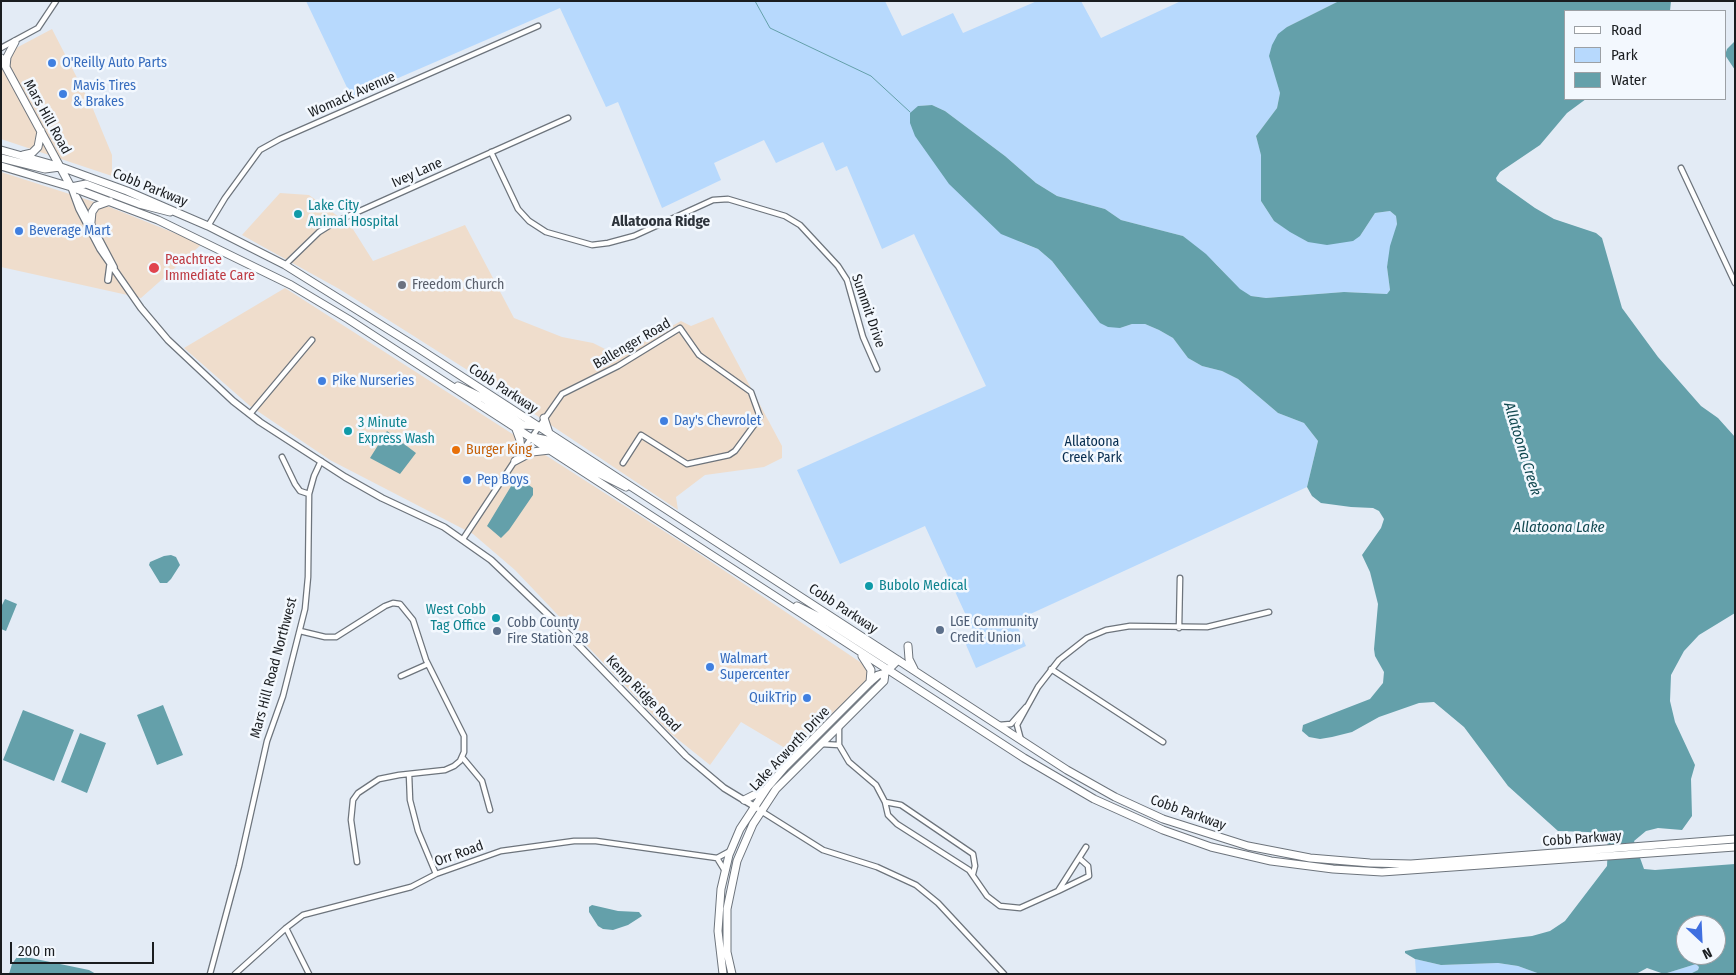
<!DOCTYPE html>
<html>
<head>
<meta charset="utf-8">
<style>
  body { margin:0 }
  #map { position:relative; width:1736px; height:975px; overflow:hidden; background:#e3ebf5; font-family:"Fira Sans Condensed",sans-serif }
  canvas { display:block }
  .frame { position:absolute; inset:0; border:2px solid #1a1d20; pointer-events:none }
  .legend { position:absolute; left:1564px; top:10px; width:162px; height:90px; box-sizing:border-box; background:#f3f8fe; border:1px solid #9ca0a5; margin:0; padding:6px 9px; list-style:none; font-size:15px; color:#1a1d20 }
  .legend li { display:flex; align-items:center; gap:10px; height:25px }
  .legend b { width:25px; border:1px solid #9ca0a5 }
  .north { position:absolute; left:1676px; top:915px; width:50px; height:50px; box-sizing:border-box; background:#f3f8fe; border:1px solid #9ca0a5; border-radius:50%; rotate:155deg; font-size:14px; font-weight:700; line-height:20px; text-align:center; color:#1a1d20 }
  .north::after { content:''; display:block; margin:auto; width:18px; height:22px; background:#3f6fe0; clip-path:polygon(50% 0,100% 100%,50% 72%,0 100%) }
  .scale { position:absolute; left:10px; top:942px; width:144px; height:22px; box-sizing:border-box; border:2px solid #1a1d20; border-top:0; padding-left:6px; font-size:15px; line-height:18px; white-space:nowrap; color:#1a1d20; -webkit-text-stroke:4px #f3f8fe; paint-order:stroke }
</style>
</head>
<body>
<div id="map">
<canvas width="1736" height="975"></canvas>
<div class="frame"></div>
<ul class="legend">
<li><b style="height:6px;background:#fff"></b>Road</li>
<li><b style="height:14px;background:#b7d9fd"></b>Park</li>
<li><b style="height:14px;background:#64a0aa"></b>Water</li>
</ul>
<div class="north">N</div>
<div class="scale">200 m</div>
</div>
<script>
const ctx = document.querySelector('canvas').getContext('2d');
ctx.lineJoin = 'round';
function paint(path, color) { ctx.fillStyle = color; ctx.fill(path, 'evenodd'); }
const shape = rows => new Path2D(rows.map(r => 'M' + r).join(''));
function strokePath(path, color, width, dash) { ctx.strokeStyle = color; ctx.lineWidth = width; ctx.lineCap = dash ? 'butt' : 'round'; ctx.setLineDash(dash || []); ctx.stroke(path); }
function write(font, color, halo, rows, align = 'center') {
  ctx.font = font + ' "Fira Sans Condensed",sans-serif'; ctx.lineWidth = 5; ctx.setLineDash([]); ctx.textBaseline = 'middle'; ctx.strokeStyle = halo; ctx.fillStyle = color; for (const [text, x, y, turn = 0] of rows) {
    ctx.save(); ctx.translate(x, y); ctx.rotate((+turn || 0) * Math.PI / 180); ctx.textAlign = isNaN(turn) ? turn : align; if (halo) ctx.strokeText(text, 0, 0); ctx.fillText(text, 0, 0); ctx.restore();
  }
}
paint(shape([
  [52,29,93,109,112,155,112,176,1,139,1,56],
  [1,172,107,206,202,244,141,298,1,267],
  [280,193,309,195,351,226,373,261,465,225,514,318,562,337,593,343,619,356,681,321,691,326,713,317,782,446,782,458,764,467,705,475,676,497,678,510,491,385,341,290,242,235],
  [285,288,698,553,866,666,869,680,790,751,741,722,710,765,670,733,515,570,473,534,330,460,250,406,184,348]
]), '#efddcc');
paint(shape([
  [306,1,885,1,902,36,953,13,963,33,1037,1,1081,1,1101,38,1181,1,1339,1,1287,27,1273,67,1280,93,1277,108,1256,136,1261,154,1261,201,1274,221,1308,242,1360,236,1375,213,1390,211,1396,216,1397,224,1387,267,1390,290,1387,294,1344,292,1266,298,1251,296,1240,290,1217,265,1183,236,1121,220,1105,209,1057,196,1036,183,1005,156,945,111,932,105,918,106,1020,242,1038,249,1052,261,1065,278,1120,328,1132,324,1145,324,1159,330,1173,338,1188,358,1202,366,1222,371,1238,379,1278,413,1304,423,1318,441,1307,487,1015,621,1026,646,976,668,964,640,975,635,925,526,840,564,797,470,986,386,914,234,882,249,847,166,836,171,823,142,776,163,764,140,714,163,721,180,662,208,618,102,606,107,560,8,352,98],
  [1415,959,1441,965,1498,963,1518,966,1540,974,1550,974,1416,974],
  [1696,964,1699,967,1698,970,1690,974,1664,974]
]), '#b7d9fd');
paint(shape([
  [1339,1,1671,1,1670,11,1565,11,1565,99,1586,99,1567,113,1540,145,1500,172,1496,178,1497,181,1535,208,1554,219,1596,233,1602,238,1622,308,1658,357,1701,406,1718,418,1735,437,1735,613,1699,635,1684,651,1671,675,1670,701,1675,722,1695,765,1691,779,1692,816,1682,830,1658,828,1646,831,1634,841,1644,869,1655,870,1735,864,1735,974,1690,974,1698,970,1699,967,1696,964,1664,974,1647,968,1636,974,1540,974,1518,966,1498,963,1441,965,1415,959,1405,953,1405,951,1416,949,1532,936,1550,931,1565,921,1607,866,1608,846,1605,839,1588,832,1558,831,1508,786,1464,727,1434,702,1419,703,1379,717,1352,732,1332,737,1320,739,1309,737,1302,731,1303,725,1370,699,1383,683,1384,672,1375,656,1374,649,1378,604,1370,572,1362,555,1381,528,1384,519,1379,511,1373,508,1351,507,1321,503,1312,496,1307,487,1318,441,1304,423,1278,413,1238,379,1222,371,1202,366,1188,358,1173,338,1159,330,1145,324,1132,324,1120,328,1108,327,1100,323,1052,261,1038,249,1001,234,949,184,915,136,910,123,910,113,918,106,932,105,945,111,1005,156,1036,183,1057,196,1105,209,1121,220,1183,236,1206,254,1240,289,1251,296,1266,298,1344,292,1387,294,1390,290,1387,267,1390,246,1397,224,1396,216,1390,211,1375,213,1360,236,1353,241,1327,245,1308,242,1290,232,1274,221,1261,201,1261,155,1256,136,1277,108,1280,93,1269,56,1272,45,1278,34,1287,27],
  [1686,925,1716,925,1716,955,1686,955],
  [1735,41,1735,70,1725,55,1727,49],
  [387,431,416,453,400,474,370,458],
  [516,478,520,479,533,488,533,495,509,530,501,538,487,526],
  [171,555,176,557,180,565,171,579,167,583,160,583,149,565,150,562,164,556],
  [5,599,17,604,6,631,1,629,1,607],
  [163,705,183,755,157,765,137,715],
  [23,710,74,730,54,781,3,760],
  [80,733,106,743,87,793,61,782],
  [592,905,618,911,639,912,642,916,628,925,613,930,603,929,598,926,589,912,589,907],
  [17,957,26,957,89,970,96,974,9,974,12,964]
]), '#64a0aa');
strokePath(shape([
  [755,1,770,28,871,76,910,112]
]), '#64a0aa', 1);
const minor = shape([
  [1,48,38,28,56,1],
  [491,152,518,209,529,221,546,232,592,245,608,243,634,236,713,200,728,199,785,216,800,225,838,266,847,280,863,337,877,369],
  [1681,168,1735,283],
  [208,226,225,198,260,150,280,139,538,26],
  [285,265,319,232,335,222,568,118],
  [250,414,312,340],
  [522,451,562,394,618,366,680,328,699,355,751,392,760,417,735,451,729,455,687,464,641,435,623,463],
  [282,457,295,484,300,491,309,494],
  [463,539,516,459],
  [1179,628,1180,578],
  [300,631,325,637,336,637,385,606,393,603,400,604,413,620,426,660,464,736,464,752,460,761,454,766,445,770,399,775,379,779,358,793,353,800,351,820,357,862],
  [1051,669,1163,742],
  [401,676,428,664],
  [839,725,839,745,849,762,876,785,885,802,888,815,897,824,969,870,987,896,1000,906,1020,908,1058,891,1086,847],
  [999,725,1011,724,1026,707],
  [1021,740,1017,725,1038,687,1059,660,1087,638,1106,630,1130,626,1207,627,1269,612],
  [821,744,839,745],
  [462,757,482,781,490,810],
  [409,774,410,800,418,831,436,874],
  [885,802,901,805,973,854,975,866,973,874],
  [761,811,823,850,877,867,916,885,938,903,1004,974],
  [717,858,725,871],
  [1058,891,1089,876,1088,866,1079,858],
  [286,928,309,974],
  [210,974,239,866,267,741,283,696,305,609,308,577,309,494,314,476,321,461],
  [235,974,286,928,303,915,411,887,436,874,501,851,574,841,596,841,717,858,730,851]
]);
const tertiary = shape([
  [71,187,79,209,100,249,141,308,168,340,233,401,260,422,345,477,382,498,444,527,491,560,561,627,686,756,724,788,757,808],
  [77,197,114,267],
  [108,280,110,265]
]);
const primary = shape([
  [1,58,71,187],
  [6,67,7,57,15,42],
  [1,150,61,167,127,191,208,226,285,265,418,348,1067,770,1115,797,1163,819,1248,846,1310,858,1370,863,1411,864,1477,859,1735,839],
  [23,155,32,153,38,147,41,131],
  [1,158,45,169,60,167],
  [1,166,71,187,158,220,291,285,348,319,1024,758,1094,799,1163,830,1211,847,1271,861,1333,869,1382,872,1735,847],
  [71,187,86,184,139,204,170,212],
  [91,222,92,212,96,206,110,201],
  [458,386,483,398,523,425,538,426],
  [544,418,549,433],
  [516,429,520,440,521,452],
  [533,437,547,440,598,473,626,487],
  [515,461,532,452,550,450],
  [797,606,823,619,893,664],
  [908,646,909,659,914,669],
  [862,656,871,670,870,682],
  [744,800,762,791],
  [723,974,718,931,721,889,729,855,740,829,767,788,785,767,870,682,878,675,885,673],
  [732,974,727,952,727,909,737,861,753,824,776,789,884,681,885,673,898,660]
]);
strokePath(minor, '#6d747c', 7);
strokePath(tertiary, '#6d747c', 8);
strokePath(primary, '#6d747c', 9);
strokePath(minor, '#fff', 4.5);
strokePath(tertiary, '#fff', 5.5);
strokePath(primary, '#fff', 7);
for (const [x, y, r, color] of [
  [52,63,5,"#3f7fe0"],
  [63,94,5,"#3f7fe0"],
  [298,214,5,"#0f9aa8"],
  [19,231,5,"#3f7fe0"],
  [154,268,6,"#e0444e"],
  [402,285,5,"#6b7280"],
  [322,381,5,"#3f7fe0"],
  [664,421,5,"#3f7fe0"],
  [348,431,5,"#0f9aa8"],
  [456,450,5,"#e8710a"],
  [467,480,5,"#3f7fe0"],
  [869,586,5,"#0f9aa8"],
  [496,618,5,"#0f9aa8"],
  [940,630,5,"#5c6f8a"],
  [497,631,5,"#5c6f8a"],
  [710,667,5,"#3f7fe0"],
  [807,698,5,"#3f7fe0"]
]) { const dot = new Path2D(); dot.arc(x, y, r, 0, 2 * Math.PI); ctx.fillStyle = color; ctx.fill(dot); strokePath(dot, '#f3f8fe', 2); }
write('14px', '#366cbe', '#f3f8fe', [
  ["O'Reilly Auto Parts",62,63],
  ["Mavis Tires",73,86],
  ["& Brakes",73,102],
  ["Beverage Mart",29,231],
  ["Pike Nurseries",332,381],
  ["Day's Chevrolet",674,421],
  ["Pep Boys",477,480],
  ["Walmart",720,659],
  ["Supercenter",720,675],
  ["QuikTrip",797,698,"right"]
], 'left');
write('14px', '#1a1d20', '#f3f8fe', [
  ["Womack Avenue",352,95,-24],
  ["Mars Hill Road",47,117,61],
  ["Ivey Lane",417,173,-24],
  ["Cobb Parkway",150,188,22],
  ["Summit Drive",868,311,71],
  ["Ballenger Road",632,344,-30],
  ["Cobb Parkway",503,389,33],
  ["Cobb Parkway",843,609,33],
  ["Mars Hill Road Northwest",274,668,-75],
  ["Kemp Ridge Road",643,694,46],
  ["Lake Acworth Drive",790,749,-47],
  ["Cobb Parkway",1188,813,20],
  ["Cobb Parkway",1582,839,-4],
  ["Orr Road",459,854,-20]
]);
write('14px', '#0d838f', '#f3f8fe', [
  ["Lake City",308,206],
  ["Animal Hospital",308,222],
  ["3 Minute",358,423],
  ["Express Wash",358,439],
  ["Bubolo Medical",879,586],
  ["West Cobb",486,610,"right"],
  ["Tag Office",486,626,"right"]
], 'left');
write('14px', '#be3a42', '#f3f8fe', [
  ["Peachtree",165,260],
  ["Immediate Care",165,276]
], 'left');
write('14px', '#5b616d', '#f3f8fe', [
  ["Freedom Church",412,285]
], 'left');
write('14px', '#062c4f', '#f3f8fe', [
  ["Allatoona",1092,442],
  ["Creek Park",1092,458]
]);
write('14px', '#c56008', '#f3f8fe', [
  ["Burger King",466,450]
], 'left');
write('14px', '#4e5e75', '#f3f8fe', [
  ["LGE Community",950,622],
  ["Credit Union",950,638],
  ["Cobb County",507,623],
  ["Fire Station 28",507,639]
], 'left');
write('bold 15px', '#2d333b', '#f3f8fe', [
  ["Allatoona Ridge",661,222]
]);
write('italic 15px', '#124951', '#f3f8fe', [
  ["Allatoona Creek",1522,449,73],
  ["Allatoona Lake",1559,528]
]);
</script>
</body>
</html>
